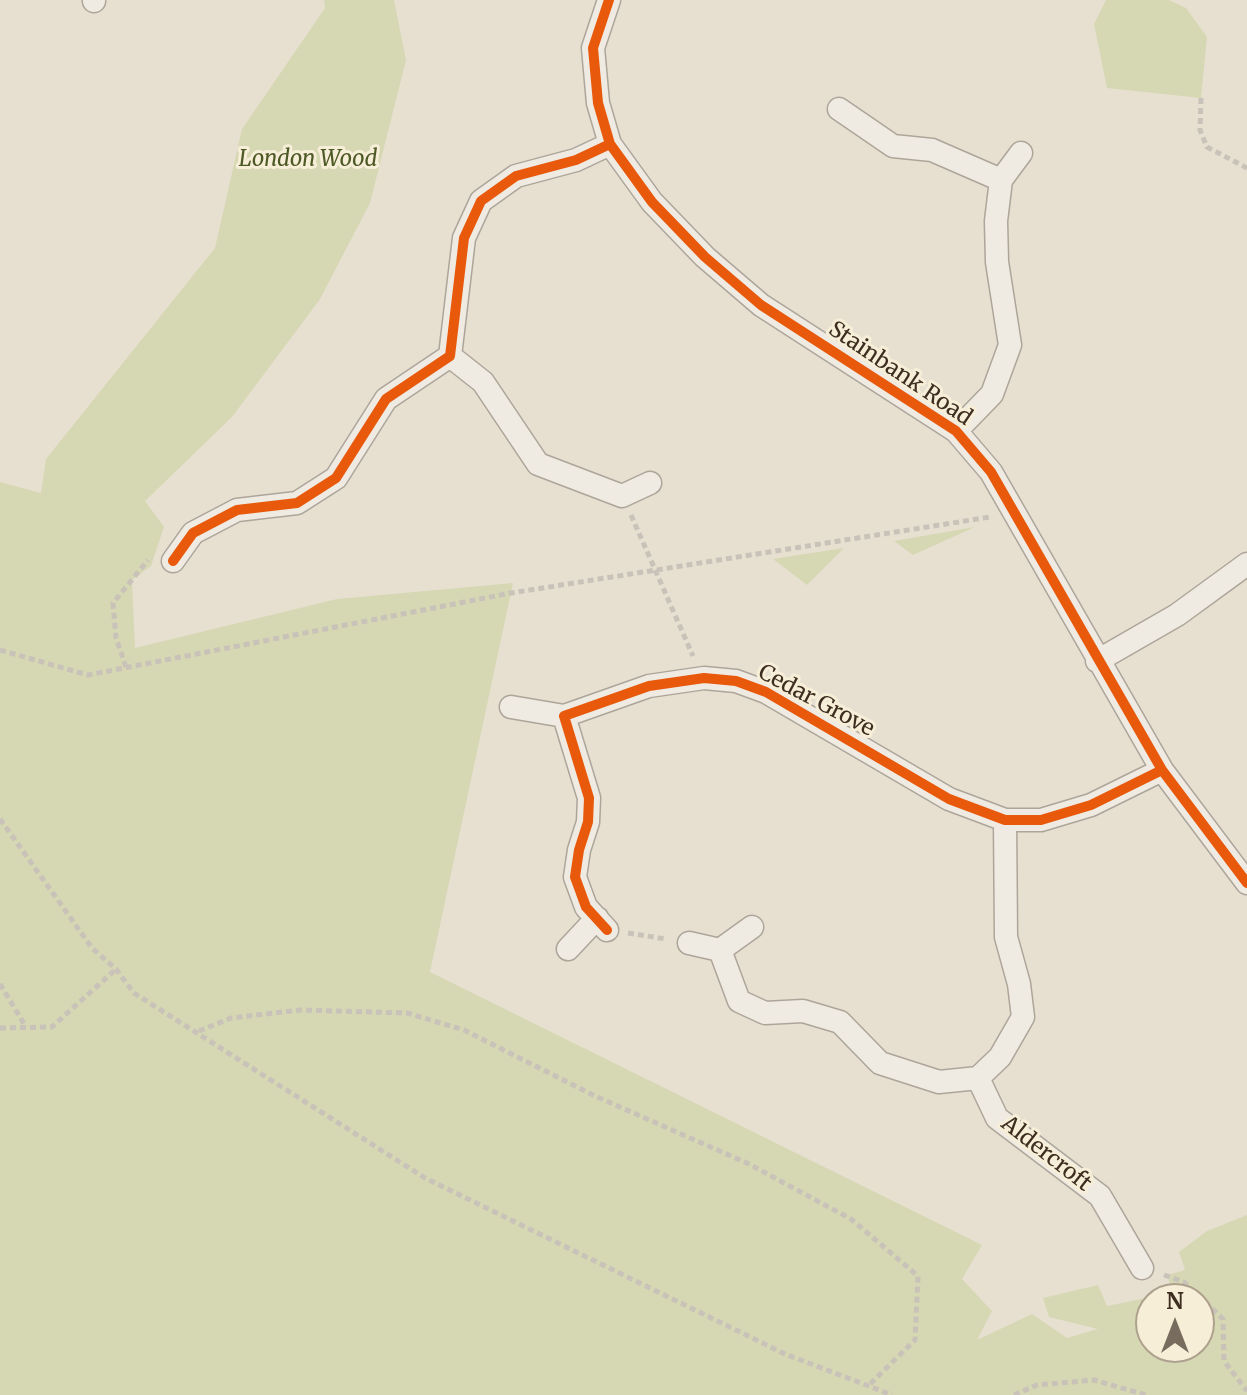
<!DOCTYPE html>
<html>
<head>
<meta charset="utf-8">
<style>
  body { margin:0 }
  #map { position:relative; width:1247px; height:1395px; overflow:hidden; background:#e7e0d1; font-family:Merriweather,serif }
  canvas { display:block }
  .north { position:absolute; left:1135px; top:1283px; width:80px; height:80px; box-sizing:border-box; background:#f7eed8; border:2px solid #ada18e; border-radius:50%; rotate:0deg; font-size:22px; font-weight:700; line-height:32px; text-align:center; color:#3d2e20 }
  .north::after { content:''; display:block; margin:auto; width:28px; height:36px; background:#786c5e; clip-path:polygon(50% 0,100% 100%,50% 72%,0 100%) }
</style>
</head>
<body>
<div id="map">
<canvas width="1247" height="1395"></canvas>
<div class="north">N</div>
</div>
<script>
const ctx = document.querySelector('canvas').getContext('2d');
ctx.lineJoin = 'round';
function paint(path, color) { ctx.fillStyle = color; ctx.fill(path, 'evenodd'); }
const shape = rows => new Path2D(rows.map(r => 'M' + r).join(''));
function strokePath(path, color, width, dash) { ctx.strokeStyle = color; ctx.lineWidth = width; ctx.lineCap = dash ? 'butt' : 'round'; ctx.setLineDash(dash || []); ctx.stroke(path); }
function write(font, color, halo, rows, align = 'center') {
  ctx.font = font + ' Merriweather,serif'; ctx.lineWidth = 6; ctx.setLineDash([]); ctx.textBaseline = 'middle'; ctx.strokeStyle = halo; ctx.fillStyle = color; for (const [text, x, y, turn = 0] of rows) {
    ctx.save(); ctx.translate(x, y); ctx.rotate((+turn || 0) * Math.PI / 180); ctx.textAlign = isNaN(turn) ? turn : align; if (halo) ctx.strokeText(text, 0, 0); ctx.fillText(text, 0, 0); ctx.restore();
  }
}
paint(shape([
  [324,0,394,0,406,60,370,203,320,299,232,417,145,501,164,527,151,566,132,580,135,648,337,599,513,583,430,972,982,1245,962,1279,992,1311,977,1340,1032,1314,1067,1338,1098,1329,1049,1317,1043,1298,1098,1285,1107,1306,1171,1293,1168,1275,1185,1270,1179,1252,1207,1231,1247,1215,1247,1395,0,1395,0,482,41,493,46,459,215,248,242,129,325,8],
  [1151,1299,1199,1299,1199,1347,1151,1347],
  [1106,0,1169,0,1186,8,1207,37,1201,98,1107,88,1094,24],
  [975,527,913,555,894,541],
  [844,548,807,585,773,559]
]), '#d6d7b3');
const street = shape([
  [94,0,94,1],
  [609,0,593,48,598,103,610,144,652,202,705,257,761,305,956,431,991,472,1162,770,1247,883],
  [839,109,893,146,932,150,1001,180,996,221,997,262,1010,345,992,394,956,431],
  [1001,180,1021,153],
  [450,356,483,382,538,464,622,496,650,483],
  [173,561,193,533,237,510,297,503,336,478,386,399,450,356,464,238,481,201,516,176,576,160,610,144],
  [1097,661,1177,615,1247,564],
  [511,707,564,716],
  [607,930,586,907,575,877,579,850,588,822,589,798,564,716,649,686,704,678,736,681,766,692,949,799,1005,820,1041,820,1091,805,1162,770],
  [689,943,720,950,739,1001,765,1013,803,1011,840,1022,880,1063,939,1082,978,1078,1000,1057,1023,1017,1019,984,1006,937,1005,820],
  [568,949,597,918],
  [720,950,752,927],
  [978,1078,997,1118,1100,1196,1142,1268]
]);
strokePath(street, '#ada599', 25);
strokePath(shape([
  [1201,98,1200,130,1207,147,1247,168],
  [631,515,693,656],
  [0,650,88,675,511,593,990,517],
  [126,667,116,638,113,603,148,560],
  [0,819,92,948,116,969,134,993,425,1178,785,1354,892,1395],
  [628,933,666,939],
  [0,984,26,1027],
  [0,1028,52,1027,116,969],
  [199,1031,231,1018,300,1010,407,1013,464,1030,595,1096,747,1163,851,1219,918,1276,915,1340,868,1386],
  [1164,1275,1184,1282,1223,1319,1224,1361,1247,1391],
  [1014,1395,1037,1385,1094,1380,1146,1395]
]), '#c8c2b9', 5, [6, 4]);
strokePath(street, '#efebe3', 22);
strokePath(shape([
  [609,0,593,48,598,103,610,144,652,202,705,257,761,305,956,431,991,472,1162,770,1247,883],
  [173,561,193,533,237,510,297,503,336,478,386,399,450,356,464,238,481,201,516,176,576,160,610,144],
  [607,930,586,907,575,877,579,850,588,822,589,798,564,716,649,686,704,678,736,681,766,692,949,799,1005,820,1041,820,1091,805,1162,770]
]), '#e8590c', 10);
write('italic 22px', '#4d5a26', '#f7eed8', [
  ["London Wood",308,160]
]);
write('22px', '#3d2e20', '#f7eed8', [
  ["Stainbank Road",900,374,34],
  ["Cedar Grove",816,701,28],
  ["Aldercroft",1046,1154,38]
]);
</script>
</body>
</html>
